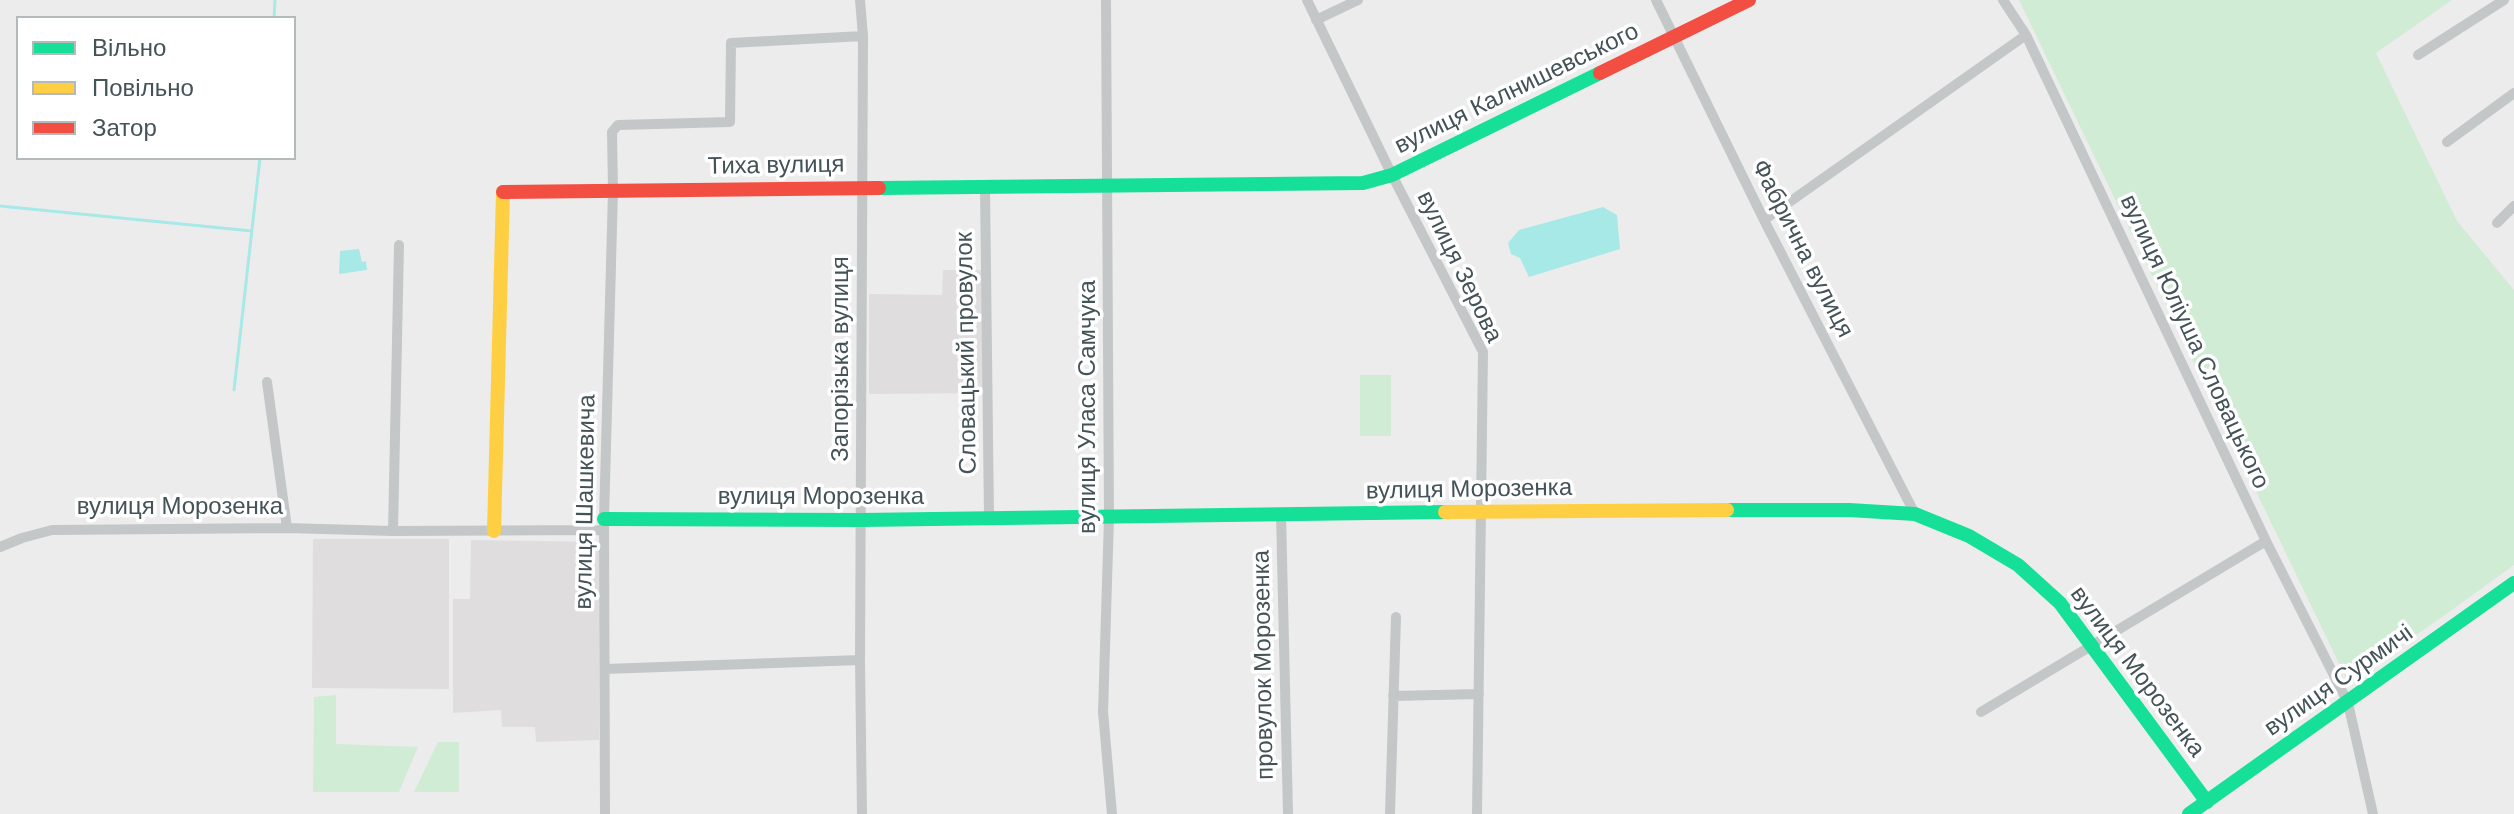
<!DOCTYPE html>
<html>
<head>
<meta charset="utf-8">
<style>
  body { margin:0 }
  #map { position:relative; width:2514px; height:814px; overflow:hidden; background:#edecec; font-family:Arial,sans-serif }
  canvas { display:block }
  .legend { position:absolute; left:16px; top:16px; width:280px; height:144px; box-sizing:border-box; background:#fff; border:2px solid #b4babc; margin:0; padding:10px 14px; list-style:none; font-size:24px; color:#445358 }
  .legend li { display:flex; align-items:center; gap:16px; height:40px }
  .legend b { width:40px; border:2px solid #b4babc }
</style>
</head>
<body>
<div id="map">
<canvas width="2514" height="814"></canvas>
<ul class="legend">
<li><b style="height:10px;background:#16e098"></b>Вільно</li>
<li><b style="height:10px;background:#ffcf43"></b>Повільно</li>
<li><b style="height:10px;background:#f24e42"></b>Затор</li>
</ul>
</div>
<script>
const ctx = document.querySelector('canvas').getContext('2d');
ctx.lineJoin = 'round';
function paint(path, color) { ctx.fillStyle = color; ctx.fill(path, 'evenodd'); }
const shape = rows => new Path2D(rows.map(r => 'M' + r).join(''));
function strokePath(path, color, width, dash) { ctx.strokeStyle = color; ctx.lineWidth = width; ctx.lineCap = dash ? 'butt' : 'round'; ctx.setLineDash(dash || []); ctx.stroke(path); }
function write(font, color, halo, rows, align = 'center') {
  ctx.font = font + ' Arial,sans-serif'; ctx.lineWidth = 7; ctx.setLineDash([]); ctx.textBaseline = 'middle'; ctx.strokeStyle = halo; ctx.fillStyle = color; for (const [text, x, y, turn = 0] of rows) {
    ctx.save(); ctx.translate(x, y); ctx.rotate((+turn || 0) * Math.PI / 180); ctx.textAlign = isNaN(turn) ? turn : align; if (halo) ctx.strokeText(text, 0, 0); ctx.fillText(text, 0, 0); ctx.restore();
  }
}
paint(shape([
  [943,270,982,270,985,393,869,394,869,294,942,295],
  [313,539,449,539,449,689,312,688],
  [471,540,600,542,599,740,536,742,535,727,502,727,501,710,453,713,453,599,470,599]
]), '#dfddde');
paint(shape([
  [2019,0,2452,0,2376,53,2457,221,2514,290,2514,565,2445,615,2348,682],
  [1360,375,1391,375,1391,436,1360,436],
  [336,695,336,744,418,747,399,792,313,792,314,697],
  [438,742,459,742,459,792,414,792]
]), '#d0ecd4');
paint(shape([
  [1603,207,1617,215,1620,249,1529,277,1520,258,1511,254,1508,243,1519,230],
  [359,249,362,262,366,261,367,270,339,274,340,251]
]), '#a6e9e7');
strokePath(shape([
  [274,18,275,0],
  [0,206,252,231],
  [234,390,260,158]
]), '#a6e9e7', 3);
strokePath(shape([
  [860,0,863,36,860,660,862,814],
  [1106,0,1109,518,1103,712,1112,814],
  [1307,0,1392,175,1483,352,1477,814],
  [1656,0,1764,220,1915,514],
  [2003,0,2026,35,2266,541,2348,703,2373,814],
  [1316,20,1358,0],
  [2418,55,2504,0],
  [2447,142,2514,93],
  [985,187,989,518],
  [1764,220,2026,35],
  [2497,223,2514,206],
  [267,382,287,528],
  [1281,514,1288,814],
  [393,531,399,245],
  [0,547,22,538,52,530,287,528,393,531,604,530],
  [605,669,860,660],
  [1393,696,1479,694],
  [1981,712,2266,541],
  [605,814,604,519,613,191,612,132,618,125,730,122,731,43,863,36],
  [1390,814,1396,617]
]), '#c3c7c8', 10);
strokePath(shape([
  [879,188,1363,183,1392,175,1600,73],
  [1727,510,1849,510,1915,514,1969,536,2018,565,2060,603,2207,802],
  [604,519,860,520,1445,512],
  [2189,814,2514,583]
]), '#16e098', 14);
strokePath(shape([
  [1445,512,1727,510],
  [494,531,503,192]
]), '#ffcf43', 14);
strokePath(shape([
  [1600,73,1749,0],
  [503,192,879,188]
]), '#f24e42', 14);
write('24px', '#445358', '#fff', [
  ["вулиця Калнишевського",1517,89,-26],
  ["Тиха вулиця",776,166,-1],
  ["Фабрична вулиця",1802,249,63],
  ["вулиця Зерова",1459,267,64],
  ["вулиця Юліуша Словацького",2194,342,65],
  ["Словацький провулок",967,353,-91],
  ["Запорізька вулиця",841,359,-90],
  ["вулиця Уласа Самчука",1088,407,-90],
  ["вулиця Морозенка",1469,490,-1],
  ["вулиця Морозенка",821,497],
  ["вулиця Шашкевича",586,502,-89],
  ["вулиця Морозенка",180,507],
  ["провулок Морозенка",1264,665,-91],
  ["вулиця Морозенка",2137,672,53],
  ["вулиця Сурмичі",2339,681,-35]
]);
</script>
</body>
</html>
